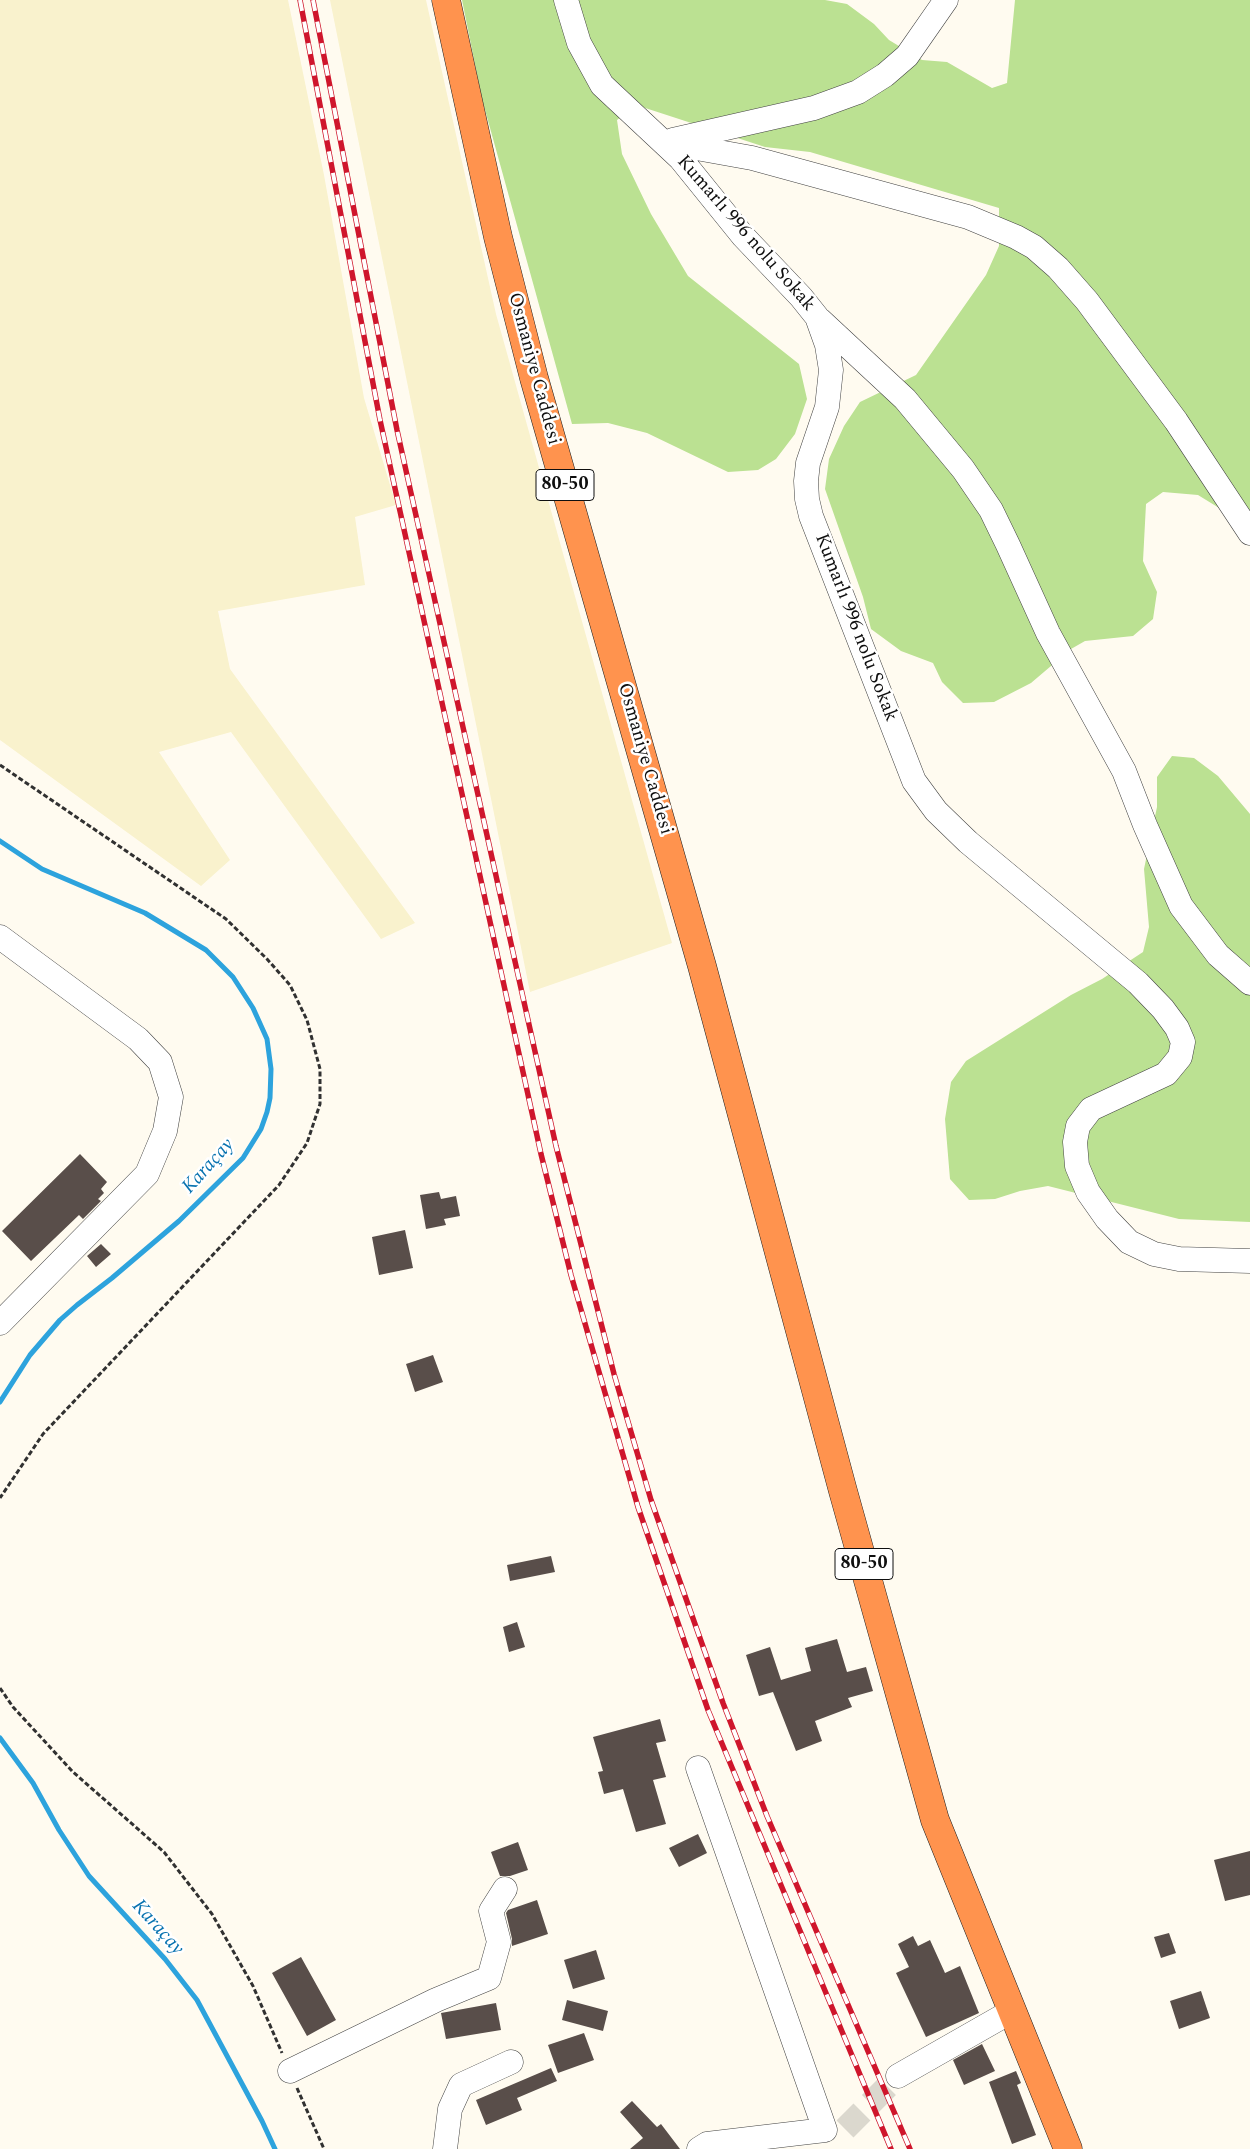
<!DOCTYPE html>
<html>
<head>
<meta charset="utf-8">
<style>
  body { margin:0 }
  canvas { display:block; background:#fffbf0 }
</style>
</head>
<body>
<canvas width="1250" height="2149"></canvas>
<script>
const ctx = document.querySelector('canvas').getContext('2d');
ctx.lineJoin = 'round';
function paint(path, color) { ctx.fillStyle = color; ctx.fill(path, 'evenodd'); }
const shape = rows => new Path2D(rows.map(r => 'M' + r).join(''));
function strokePath(path, color, width, dash) { ctx.strokeStyle = color; ctx.lineWidth = width; ctx.lineCap = dash ? 'butt' : 'round'; ctx.setLineDash(dash || []); ctx.stroke(path); }
function write(font, color, halo, rows, align = 'center') {
  ctx.font = font + ' Spectral,serif'; ctx.lineWidth = 5; ctx.setLineDash([]); ctx.textBaseline = 'middle'; ctx.strokeStyle = halo; ctx.fillStyle = color; for (const [text, x, y, turn = 0] of rows) {
    ctx.save(); ctx.translate(x, y); ctx.rotate((+turn || 0) * Math.PI / 180); ctx.textAlign = isNaN(turn) ? turn : align; if (halo) ctx.strokeText(text, 0, 0); ctx.fillText(text, 0, 0); ctx.restore();
  }
}
paint(shape([
  [0,0,288,0,324,175,364,398,396,505,355,517,365,585,218,611,230,669,415,923,381,939,231,732,159,752,230,860,201,886,0,740],
  [330,0,426,0,496,314,672,943,530,992]
]), '#f9f2cd');
paint(shape([
  [462,0,825,0,847,4,874,24,889,40,922,60,947,62,992,88,1007,83,1015,0,1250,0,1250,527,1198,495,1163,492,1146,504,1143,561,1157,592,1153,619,1133,636,1085,641,1071,649,1031,683,994,702,963,703,942,682,933,663,901,651,871,629,863,597,825,489,829,459,844,426,860,402,916,375,986,275,999,246,999,208,810,152,765,147,636,105,617,120,622,154,651,214,688,276,799,364,807,399,795,434,776,459,758,470,728,472,647,433,608,423,572,424,482,99],
  [1172,756,1194,758,1218,776,1250,814,1250,1222,1179,1219,1048,1186,1020,1191,995,1199,969,1200,950,1179,945,1119,951,1082,966,1061,1071,995,1102,979,1143,952,1149,927,1144,869,1157,807,1157,777]
]), '#bbe192');
strokePath(shape([
  [0,841,42,869,145,913,206,950,233,977,253,1008,267,1039,271,1069,270,1098,267,1112,261,1129,243,1158,179,1221,112,1278,77,1305,60,1320,30,1355,0,1402],
  [0,1738,33,1783,59,1830,89,1876,165,1959,197,2000,262,2121,275,2149]
]), '#2da3dd', 5);
paint(shape([
  [80,1154,107,1182,101,1189,104,1193,98,1199,101,1201,83,1219,79,1215,31,1261,2,1231],
  [439,1192,441,1199,456,1196,460,1216,444,1219,446,1225,426,1229,420,1195],
  [405,1230,413,1268,379,1275,372,1237],
  [101,1244,111,1254,96,1267,87,1256],
  [433,1355,443,1382,415,1392,406,1364],
  [551,1556,555,1572,510,1581,507,1565],
  [517,1622,525,1647,509,1652,503,1627],
  [837,1639,847,1672,866,1667,873,1691,848,1698,852,1707,815,1721,822,1741,796,1751,773,1692,759,1696,746,1655,770,1647,781,1680,811,1671,805,1648],
  [660,1719,666,1741,656,1743,666,1777,653,1780,666,1824,636,1832,623,1789,604,1794,598,1772,603,1771,593,1737],
  [698,1834,707,1853,679,1867,669,1848],
  [518,1842,528,1870,510,1876,500,1876,491,1852],
  [1250,1851,1250,1895,1225,1901,1214,1860],
  [537,1900,548,1934,512,1946,512,1939,506,1913,508,1910],
  [1169,1933,1176,1953,1161,1958,1154,1937],
  [913,1936,918,1946,930,1940,945,1973,960,1966,979,2013,926,2037,896,1973,909,1967,898,1944],
  [596,1950,605,1979,573,1989,564,1960],
  [301,1957,336,2020,307,2036,272,1973],
  [1201,1991,1210,2018,1179,2029,1170,2001],
  [567,2000,608,2011,603,2031,562,2020],
  [496,2003,501,2030,446,2039,441,2013],
  [584,2033,594,2060,558,2073,548,2045],
  [982,2044,995,2071,964,2085,953,2060],
  [551,2068,557,2081,517,2098,522,2110,486,2125,476,2100],
  [1016,2071,1021,2083,1017,2085,1036,2135,1012,2144,989,2082],
  [632,2101,657,2127,661,2124,680,2149,630,2149,643,2138,620,2112]
]), '#594e4a');
strokePath(shape([
  [845,2129,898,2076]
]), '#dbd8ce', 24, [24, 12]);
const minor = shape([
  [566,0,579,43,602,85,680,158,743,236,801,297,817,317,827,345,831,370,827,407,808,463,806,481,807,499,811,516,914,781,936,811,968,842,1138,983,1163,1009,1177,1028,1183,1042,1180,1057,1166,1074,1091,1109,1078,1126,1075,1142,1077,1166,1088,1192,1107,1219,1129,1242,1154,1254,1179,1259,1250,1261],
  [673,140,814,108,858,92,885,75,907,56,946,0],
  [663,142,752,158,968,217,1016,237,1034,247,1058,268,1087,301,1176,421,1250,533],
  [820,320,905,399,963,469,991,510,1008,545,1048,633,1124,771,1145,825,1181,906,1218,955,1250,983],
  [0,937,138,1039,160,1062,171,1097,165,1131,147,1174,0,1323],
  [698,1768,825,2130,707,2144,699,2149],
  [290,2071,436,2000,489,1978,499,1942,491,1911,505,1889],
  [898,2076,1012,2011],
  [445,2149,450,2109,461,2085,511,2062]
]);
const highway = shape([
  [446,0,498,237,534,378,702,966,843,1491,935,1820,1068,2149]
]);
strokePath(minor, '#424242', 25);
strokePath(highway, '#202020', 29);
strokePath(shape([
  [0,765,226,919,267,959,290,985,307,1020,320,1069,320,1104,307,1143,279,1185,43,1434,0,1498],
  [0,1688,13,1707,73,1772,164,1852,212,1914,253,1986,282,2053],
  [297,2088,324,2149]
]), '#313131', 3, [5, 2.5]);
strokePath(minor, '#fff', 24);
strokePath(highway, '#ff934e', 28);
const rail = shape([
  [300,0,380,420,541,1154,571,1275,638,1507,708,1710,891,2149],
  [313,0,397,430,556,1146,614,1374,651,1500,723,1703,767,1816,910,2149]
]);
strokePath(rail, '#cf162c', 5.5);
strokePath(rail, '#fff', 4, [11]);
for (const [x, y, w] of [
  [565,485,58],
  [864,1564,58]
]) { const box = new Path2D(); box.roundRect(x - w / 2, y - 15.5, w, 31, 4); ctx.fillStyle = '#fff'; ctx.fill(box); strokePath(box, '#0f0f0f', 1); }
write('bold 18px', '#0f0f0f', null, [
  ["80-50",565,485],
  ["80-50",864,1564]
]);
write('19px', '#0f0f0f', '#fff', [
  ["Kumarlı 996 nolu Sokak",745,234,49],
  ["Osmaniye Caddesi",533,369,75],
  ["Kumarlı 996 nolu Sokak",855,628,69],
  ["Osmaniye Caddesi",644,759,74]
]);
write('italic 20px', '#0973b0', '#fff', [
  ["Karaçay",209,1167,-48],
  ["Karaçay",157,1928,48]
]);
</script>
</body>
</html>
